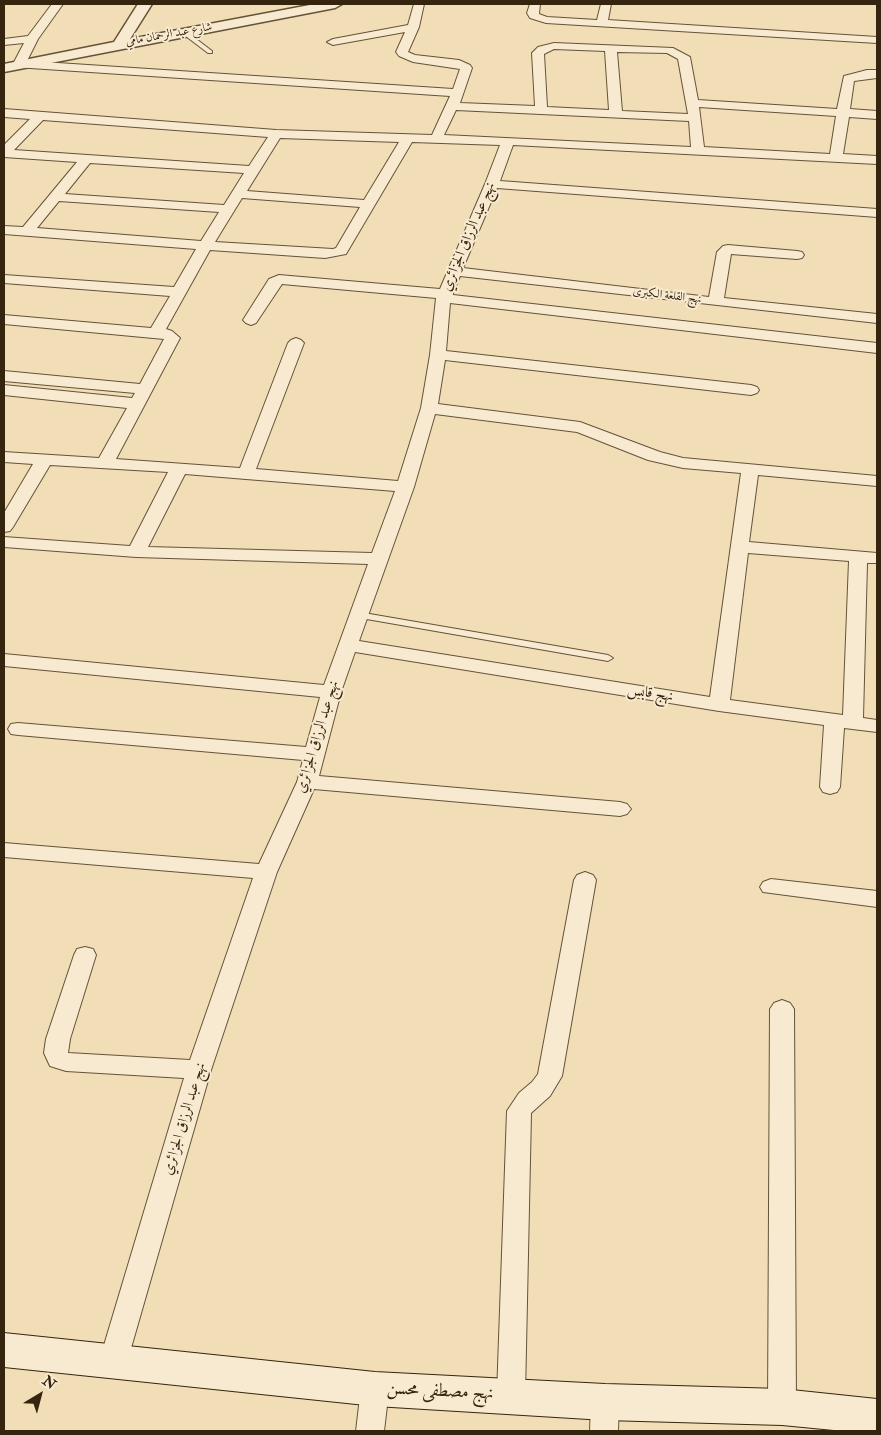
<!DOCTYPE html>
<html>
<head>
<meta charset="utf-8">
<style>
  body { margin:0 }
  #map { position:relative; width:881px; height:1435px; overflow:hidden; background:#f2deb6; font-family:"IM FELL Double Pica",serif }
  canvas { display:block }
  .frame { position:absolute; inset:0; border:5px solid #36250e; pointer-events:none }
  .north { position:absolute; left:15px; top:1370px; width:50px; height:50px; -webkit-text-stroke:4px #f7ead0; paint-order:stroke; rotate:37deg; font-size:14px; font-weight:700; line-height:20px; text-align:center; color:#36250e }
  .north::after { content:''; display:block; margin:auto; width:18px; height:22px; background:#36250e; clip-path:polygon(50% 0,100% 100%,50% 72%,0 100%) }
</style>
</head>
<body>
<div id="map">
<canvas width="881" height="1435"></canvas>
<div class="frame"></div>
<div class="north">N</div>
</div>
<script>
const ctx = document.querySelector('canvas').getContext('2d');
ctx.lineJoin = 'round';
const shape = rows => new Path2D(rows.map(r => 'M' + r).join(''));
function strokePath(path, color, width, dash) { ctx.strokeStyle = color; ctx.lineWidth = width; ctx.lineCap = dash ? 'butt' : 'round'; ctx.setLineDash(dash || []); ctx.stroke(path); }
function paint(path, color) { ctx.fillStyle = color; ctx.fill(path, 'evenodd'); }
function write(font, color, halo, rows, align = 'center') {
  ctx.font = font + ' "IM FELL Double Pica",Amiri,serif'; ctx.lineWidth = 4; ctx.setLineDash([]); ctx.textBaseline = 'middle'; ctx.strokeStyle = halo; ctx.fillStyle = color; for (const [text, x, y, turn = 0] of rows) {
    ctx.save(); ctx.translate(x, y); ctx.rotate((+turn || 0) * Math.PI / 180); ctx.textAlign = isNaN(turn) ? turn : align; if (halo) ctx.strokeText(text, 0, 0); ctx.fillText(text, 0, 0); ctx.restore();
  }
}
const service = shape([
  [183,32,187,32,212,51,212,53,208,53,183,34,183,32],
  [358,612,608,655,613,658,608,661,355,617,353,615,355,613,358,612]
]);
const minor = shape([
  [52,4,63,4,38,39,27,61,453,89,460,69,413,62,399,56,396,52,405,32,333,45,327,42,333,39,408,25,414,4,424,4,419,27,408,52,415,55,459,60,470,65,472,68,460,103,535,106,532,53,538,47,554,43,673,48,690,57,698,100,837,109,844,76,867,70,877,70,877,78,854,81,850,109,877,111,877,119,849,117,843,154,877,156,877,164,513,145,500,181,877,209,877,217,497,188,463,268,709,297,717,252,723,246,728,245,797,251,802,252,804,255,802,258,797,259,731,254,724,298,877,314,877,323,460,276,453,293,453,295,877,343,877,353,450,303,446,351,751,385,757,387,759,390,757,393,751,395,445,360,438,404,580,422,660,452,683,458,877,476,877,486,758,475,749,542,877,553,877,563,867,563,863,718,877,720,877,732,844,728,840,787,837,792,830,794,823,792,820,787,824,725,719,711,355,652,341,692,319,776,620,802,627,804,631,809,627,814,620,816,314,789,277,872,211,1070,127,1362,123,1371,113,1374,103,1371,99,1362,184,1078,66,1071,50,1066,44,1053,46,1039,74,955,77,949,85,947,93,949,96,955,70,1039,68,1053,190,1060,253,878,4,857,4,843,259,864,297,782,303,760,18,735,11,734,8,729,11,724,18,723,306,747,320,697,4,666,4,654,324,685,368,564,136,557,4,547,4,537,130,546,168,472,50,465,13,527,10,531,4,532,4,513,33,464,4,462,4,452,99,458,127,408,4,395,4,385,132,398,135,393,4,381,4,371,140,384,164,339,4,324,4,315,151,328,170,296,4,283,4,275,174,287,196,249,4,234,4,226,23,227,77,162,4,157,4,145,30,119,4,117,4,109,276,130,432,135,450,96,15,67,13,64,24,43,4,45,4,39,28,36,52,4],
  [554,49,605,51,609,110,547,107,544,54,554,49],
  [617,52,667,53,678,59,688,114,622,111,617,52],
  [699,107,836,116,830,154,704,147,699,107],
  [456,110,689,121,691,147,444,135,456,110],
  [43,120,268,137,249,166,14,150,43,120],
  [280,138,399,142,364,200,247,191,280,138],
  [412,142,500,145,485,184,440,289,279,275,269,279,243,320,246,323,251,325,256,323,282,284,436,298,430,355,421,408,398,481,256,469,304,343,301,340,296,338,291,340,288,343,240,468,116,459,180,338,172,331,166,329,210,250,325,258,346,254,412,142],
  [90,163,244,173,224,205,65,194,90,163],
  [242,198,360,207,336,248,333,249,215,242,242,198],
  [59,201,219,212,201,241,37,228,59,201],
  [435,414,577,432,648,460,683,468,741,473,710,697,359,641,414,487,435,414],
  [185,474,246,479,395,491,372,553,148,547,185,474],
  [748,553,849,561,843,715,730,700,748,553],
  [530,4,540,4,539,14,547,17,597,20,601,4,611,4,608,20,877,37,877,43,546,23,530,18,527,13,530,4],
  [585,872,593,875,596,880,562,1076,550,1096,531,1113,525,1395,521,1404,511,1408,501,1404,497,1395,507,1111,519,1093,532,1082,538,1074,574,880,577,875,585,872],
  [771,879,877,891,877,907,763,892,760,887,763,882,771,879],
  [782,1000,790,1003,794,1009,796,1407,792,1416,782,1420,772,1416,768,1407,770,1009,774,1003,782,1000],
  [375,1376,385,1380,389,1389,384,1431,356,1431,361,1389,365,1380,375,1376],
  [605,1389,615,1393,619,1402,618,1431,590,1431,591,1402,595,1393,605,1389]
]);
const tertiary = shape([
  [138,4,152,4,130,39,315,4,342,4,335,8,4,72,4,64,114,42,138,4]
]);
const secondary = shape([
  [4,1333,375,1372,605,1384,782,1389,877,1399,877,1431,844,1431,782,1425,605,1420,375,1406,4,1367,4,1333]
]);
strokePath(service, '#655338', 2);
strokePath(minor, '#655338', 2);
strokePath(tertiary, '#655338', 3);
strokePath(secondary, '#36250e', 2);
paint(service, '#f7ead0');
paint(minor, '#f7ead0');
paint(tertiary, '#f7ead0');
paint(secondary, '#f7ead0');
write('12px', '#36250e', '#f7ead0', [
  ["شارع عبد الرحمان مامي",169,35,-10],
  ["نهج القلعة الكبرى",667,296,7]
]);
write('15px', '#36250e', '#f7ead0', [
  ["نهج عبد الرزاق الجزائري",469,237,-67],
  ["نهج قابس",650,694,9],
  ["نهج عبد الرزاق الجزائري",318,737,-73],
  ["نهج عبد الرزاق الجزائري",185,1119,-73]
]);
write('18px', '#36250e', '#f7ead0', [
  ["نهج مصطفى محسن",440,1392,3]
]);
</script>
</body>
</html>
